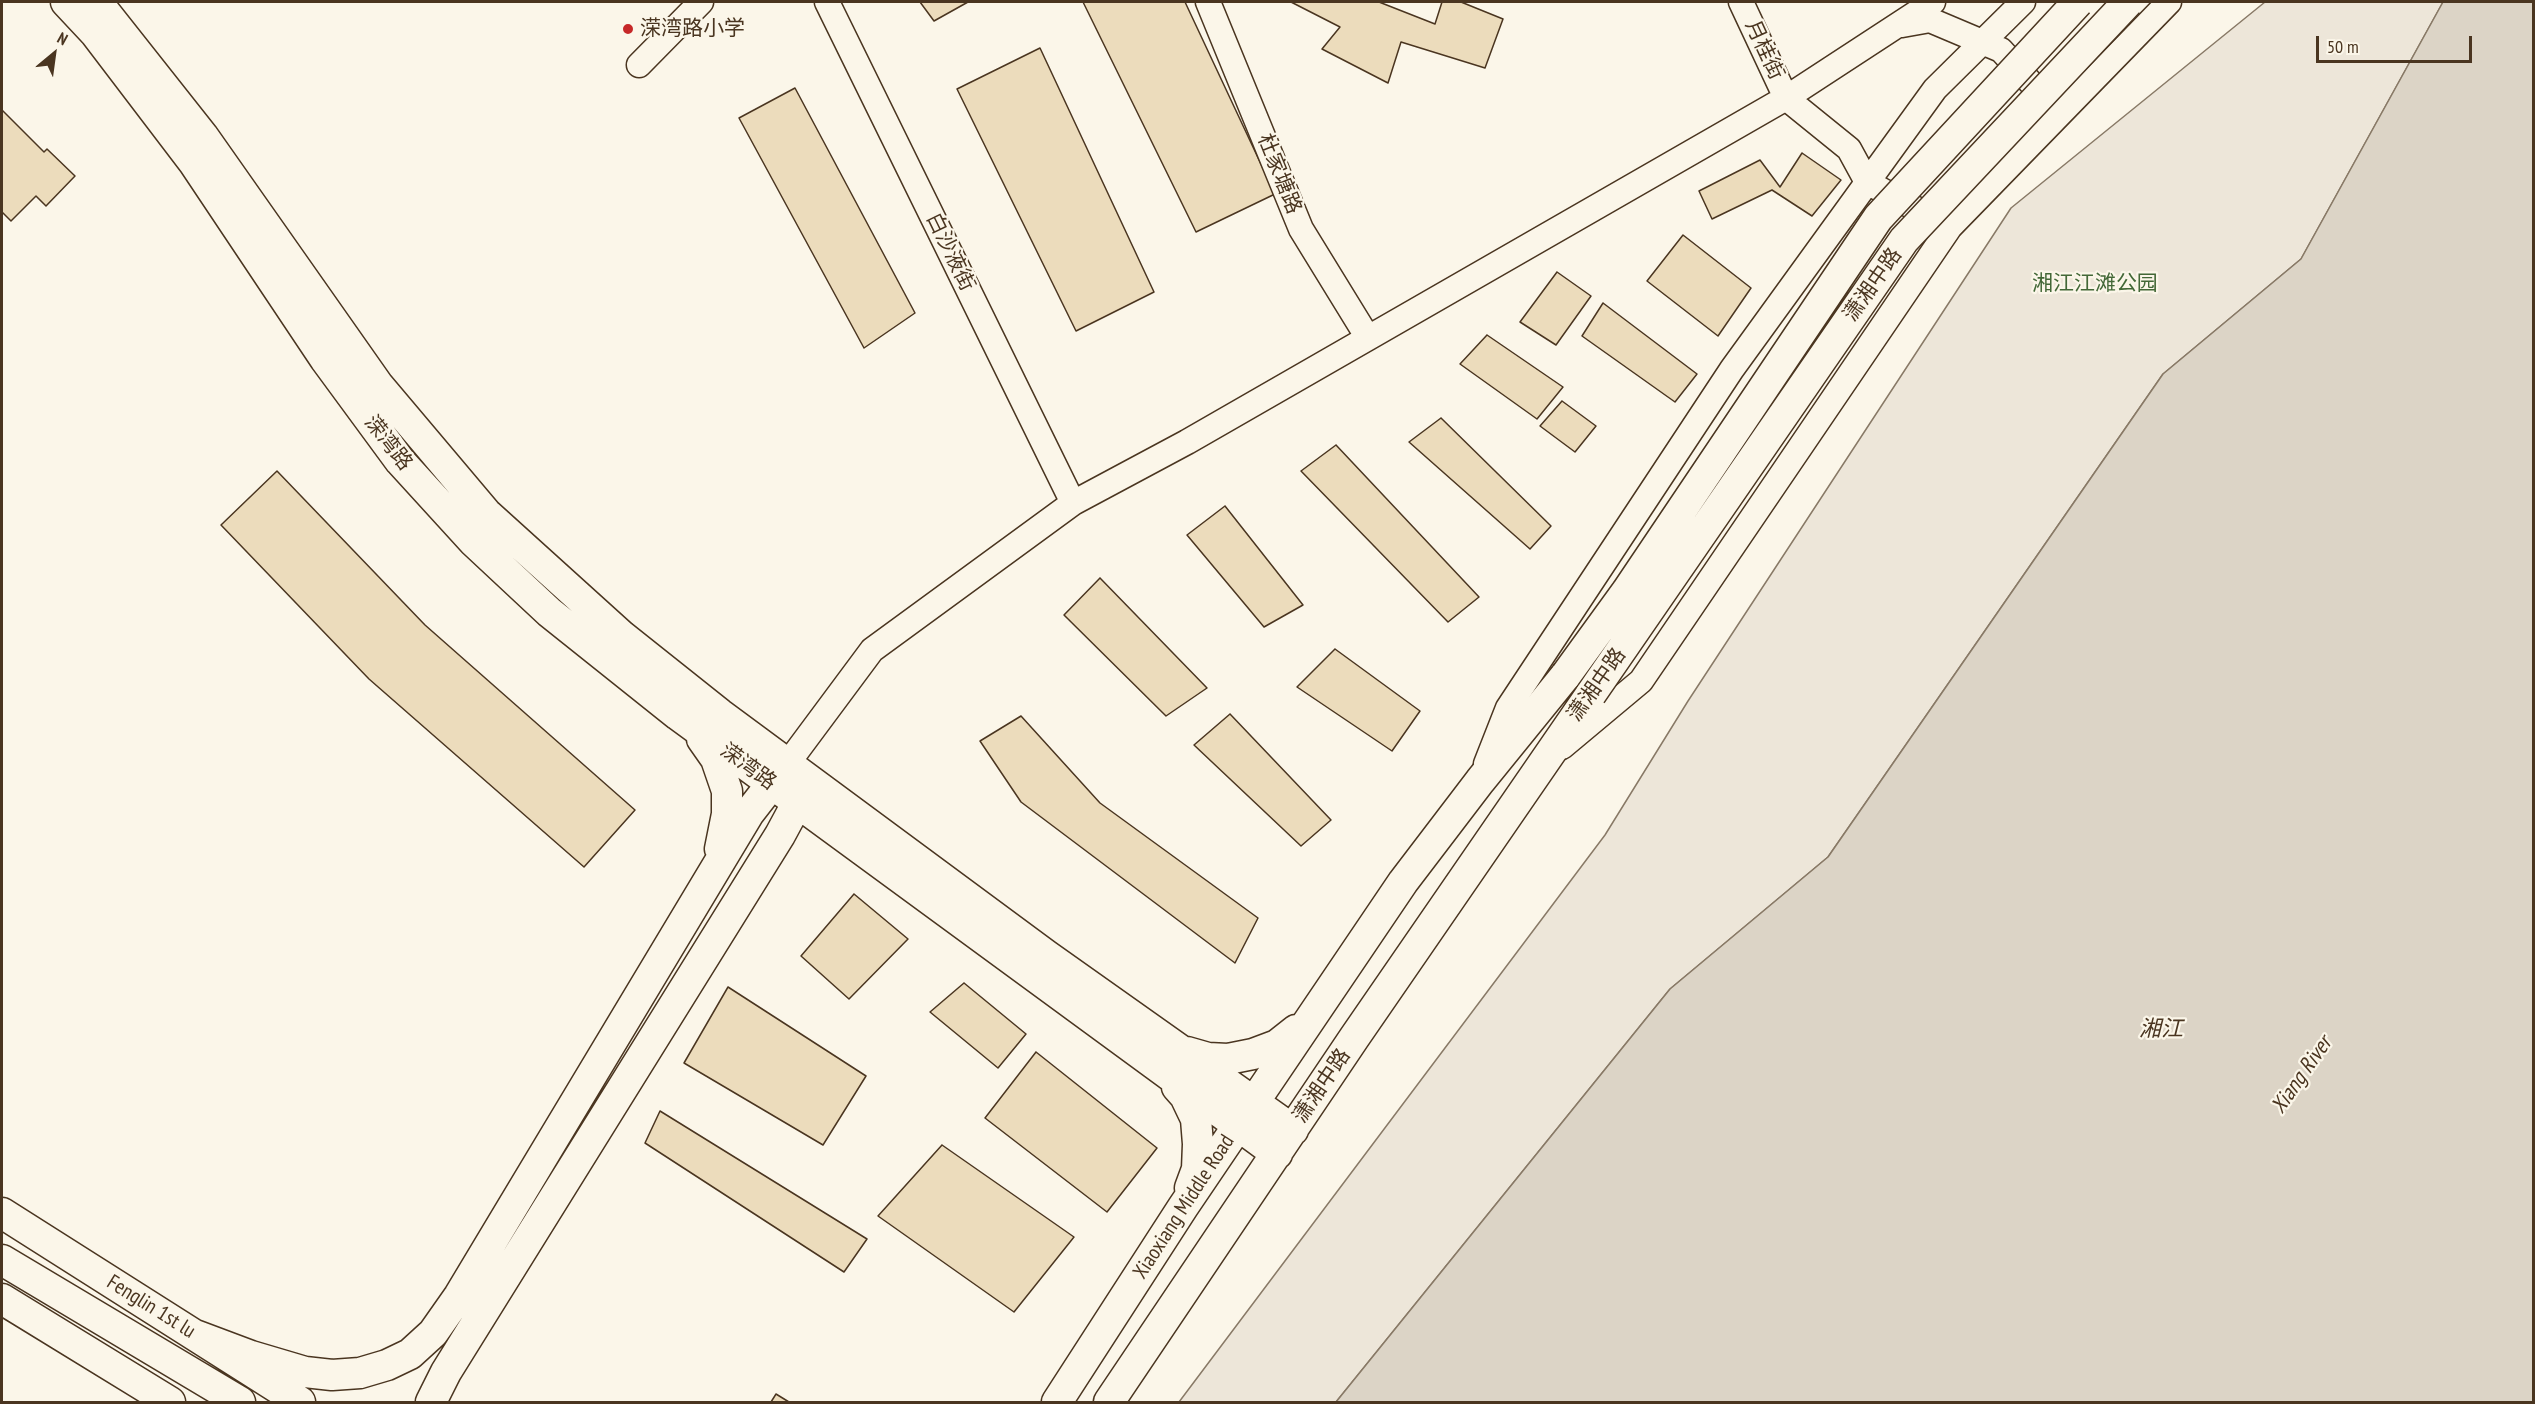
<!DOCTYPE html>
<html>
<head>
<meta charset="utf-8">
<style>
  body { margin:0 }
  #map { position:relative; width:2535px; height:1404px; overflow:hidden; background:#fbf6e9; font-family:"PT Sans Narrow",sans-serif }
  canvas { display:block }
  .frame { position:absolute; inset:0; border:3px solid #4a3520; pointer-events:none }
  .north { position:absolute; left:24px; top:24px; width:60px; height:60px; -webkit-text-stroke:4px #fbf6e9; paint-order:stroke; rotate:29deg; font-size:16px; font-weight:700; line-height:24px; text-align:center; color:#4a3520 }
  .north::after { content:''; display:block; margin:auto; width:21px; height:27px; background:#4a3520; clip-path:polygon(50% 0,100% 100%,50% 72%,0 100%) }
  .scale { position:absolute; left:2316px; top:36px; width:156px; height:27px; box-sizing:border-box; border:3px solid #4a3520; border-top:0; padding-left:8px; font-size:18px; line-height:21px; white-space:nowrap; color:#4a3520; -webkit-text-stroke:4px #fbf6e9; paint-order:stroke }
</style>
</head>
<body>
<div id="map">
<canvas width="2535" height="1404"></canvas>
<div class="frame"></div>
<div class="north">N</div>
<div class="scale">50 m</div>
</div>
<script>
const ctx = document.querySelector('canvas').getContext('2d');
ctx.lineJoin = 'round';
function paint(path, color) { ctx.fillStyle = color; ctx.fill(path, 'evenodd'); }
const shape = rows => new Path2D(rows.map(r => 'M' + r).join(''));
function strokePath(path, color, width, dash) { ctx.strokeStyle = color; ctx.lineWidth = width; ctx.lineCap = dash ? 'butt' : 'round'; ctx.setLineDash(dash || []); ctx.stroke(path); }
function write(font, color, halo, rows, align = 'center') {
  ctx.font = font + ' "PT Sans Narrow","Noto Sans SC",sans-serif'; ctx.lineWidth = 4.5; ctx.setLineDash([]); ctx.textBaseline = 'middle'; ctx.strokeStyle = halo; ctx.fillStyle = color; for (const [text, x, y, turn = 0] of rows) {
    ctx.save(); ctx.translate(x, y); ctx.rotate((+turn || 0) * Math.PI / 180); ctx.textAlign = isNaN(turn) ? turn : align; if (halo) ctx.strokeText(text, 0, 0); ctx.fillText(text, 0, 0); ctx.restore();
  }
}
const green = shape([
  [2265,2,2443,2,2301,259,2163,374,1828,857,1670,989,1336,1402,1179,1402,1605,835,1688,701,2011,208,2265,2]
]);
paint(green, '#ede6d9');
strokePath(green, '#887966', 1.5);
const water = shape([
  [2443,2,2533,2,2533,1402,1336,1402,1670,989,1828,857,2163,374,2301,259,2443,2]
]);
paint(water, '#dcd4c6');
strokePath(water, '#887966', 1.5);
const building = shape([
  [920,2,968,2,934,21,920,2],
  [1083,2,1185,2,1275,194,1196,232,1083,2],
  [1291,2,1379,2,1435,24,1442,2,1461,2,1503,19,1485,68,1401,42,1388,83,1322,49,1340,27,1291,2],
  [1040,48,1154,292,1076,331,957,89,1040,48],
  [795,88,915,313,864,348,739,118,795,88],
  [2,110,44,152,47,149,75,176,46,206,36,196,11,221,2,212,2,110],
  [1802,153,1841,180,1812,216,1772,190,1712,219,1699,191,1760,160,1780,187,1802,153],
  [1683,235,1751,288,1718,336,1647,281,1683,235],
  [1557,272,1591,296,1556,345,1520,322,1557,272],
  [1603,303,1697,374,1675,402,1582,336,1603,303],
  [1487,335,1563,387,1537,419,1460,364,1487,335],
  [1562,401,1596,426,1575,452,1540,426,1562,401],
  [1441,418,1551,526,1530,549,1409,442,1441,418],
  [1336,445,1479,597,1448,622,1301,471,1336,445],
  [277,471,425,625,635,810,584,867,369,679,221,525,277,471],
  [1225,506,1303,605,1264,627,1187,535,1225,506],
  [1100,578,1207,688,1166,716,1064,615,1100,578],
  [1335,649,1420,711,1392,751,1297,687,1335,649],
  [1230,714,1331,820,1301,846,1194,745,1230,714],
  [1021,716,1100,803,1258,918,1235,963,1021,802,980,741,1021,716],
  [854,894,908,939,849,999,801,956,854,894],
  [964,983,1026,1034,998,1068,930,1012,964,983],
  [728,987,866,1076,823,1145,684,1063,728,987],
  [1036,1052,1157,1148,1107,1212,985,1118,1036,1052],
  [660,1111,867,1239,844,1272,645,1143,660,1111],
  [942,1145,1074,1237,1014,1312,878,1216,942,1145],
  [776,1394,789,1402,771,1402,776,1394]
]);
paint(building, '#ecdcbc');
strokePath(building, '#4a3520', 1.5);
const minor = shape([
  [827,2,1073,503],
  [1208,2,1301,229,1368,338],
  [1741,2,1786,98,1849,149,1867,182,1942,223],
  [1902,25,1930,20,2001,50,2052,106],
  [639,65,701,2],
  [1562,747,1641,681,1950,227,2169,2],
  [788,763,872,650,1073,503,1187,442,1786,98,1933,2],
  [1486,764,1508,708,1732,369,1935,89,2023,2]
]);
const major = shape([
  [66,2,95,33,194,163,325,359,400,461,473,541,549,612,678,715,1277,1154],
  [97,2,203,136,378,385,486,513,622,636,720,714,1046,955,1293,1130],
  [702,739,716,759,727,791,727,814,720,849],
  [1187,1052,1208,1058,1228,1059,1253,1054,1277,1045,1296,1030],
  [1177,1087,1185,1096,1196,1119,1198,1144,1197,1169,1190,1188],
  [2,1213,300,1402],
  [2,1260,240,1402],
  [2,1299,170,1402],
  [195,1335,251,1356,305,1372,332,1375,360,1373,387,1365,410,1354,433,1333,459,1296,749,813,784,768],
  [431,1402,446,1372,780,835,807,785],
  [1057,1402,1183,1207,1403,882,1480,781,1566,675],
  [1109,1402,1354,1038,1591,694]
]);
strokePath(minor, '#4a3520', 27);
strokePath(major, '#4a3520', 33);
strokePath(minor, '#fbf6e9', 24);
strokePath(major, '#fbf6e9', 30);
const majorBridge = shape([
  [1566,675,1627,591,1878,218,2078,2],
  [1591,694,1904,240,2128,2]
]);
strokePath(majorBridge, '#4a3520', 33, []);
strokePath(majorBridge, '#fbf6e9', 30);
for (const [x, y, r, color] of [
  [628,29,6,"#c62828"]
]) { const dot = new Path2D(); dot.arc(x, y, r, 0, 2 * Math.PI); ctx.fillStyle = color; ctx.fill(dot); strokePath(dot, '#fbf6e9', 2); }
write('21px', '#4a3520', '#fbf6e9', [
  ["溁湾路小学",640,29]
], 'left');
write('21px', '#4a3520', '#fbf6e9', [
  ["月桂街",1764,50,65],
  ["杜家塘路",1279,174,68],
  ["白沙液街",950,252,64],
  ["潇湘中路",1873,285,-55],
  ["溁湾路",388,443,52],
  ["潇湘中路",1597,685,-55],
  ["溁湾路",748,767,36],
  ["潇湘中路",1322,1086,-56],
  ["Xiaoxiang Middle Road",1184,1207,-57],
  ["Fenglin 1st lu",151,1307,32]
]);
write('21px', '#436837', '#fbf6e9', [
  ["湘江江滩公园",2095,284]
]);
write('italic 22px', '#4a3520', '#fbf6e9', [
  ["湘江",2161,1030],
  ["Xiang River",2302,1075,-55]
]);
</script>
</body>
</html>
